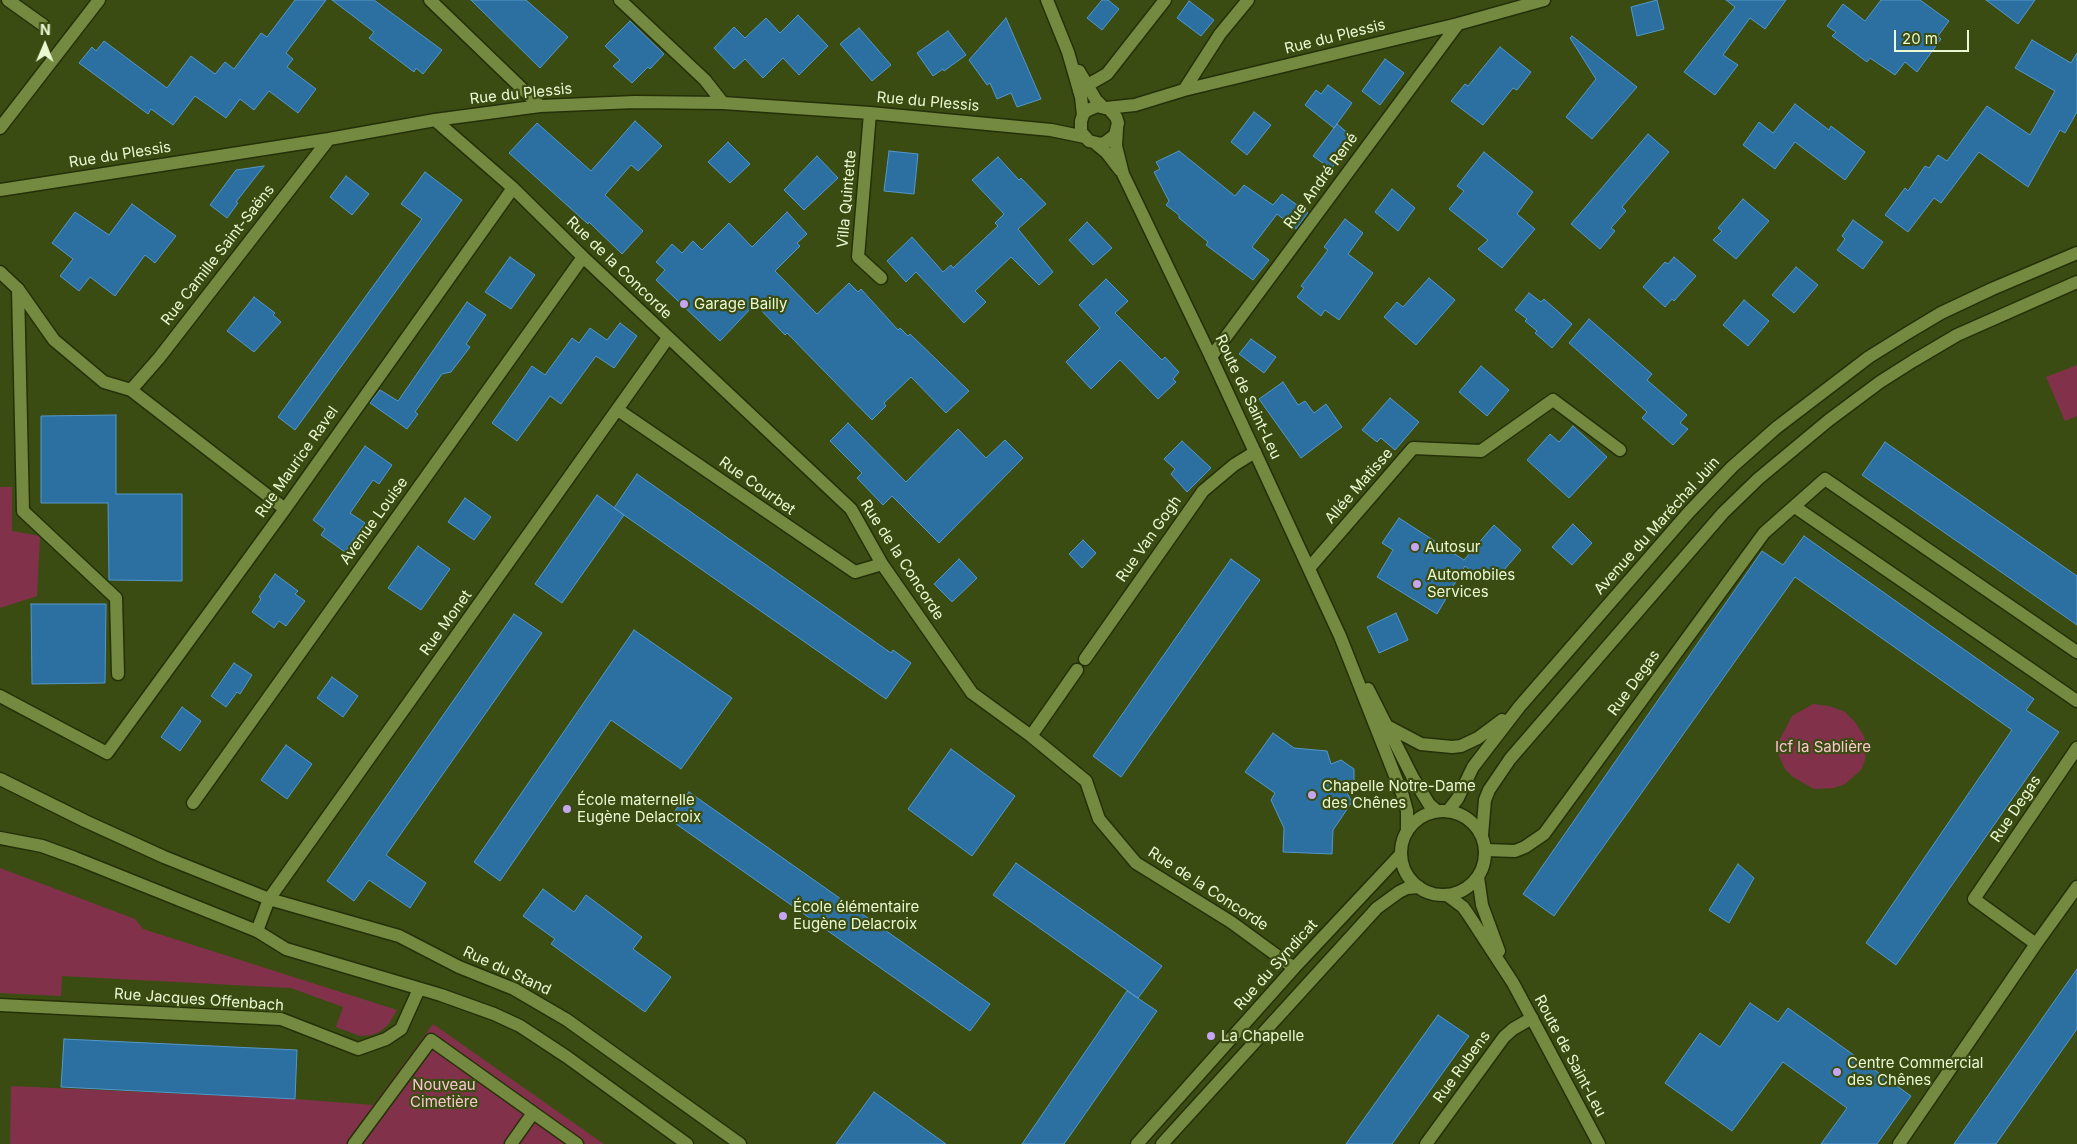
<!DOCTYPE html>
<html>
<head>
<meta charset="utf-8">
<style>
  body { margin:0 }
  #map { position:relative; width:2077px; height:1144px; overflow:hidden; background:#3b4c12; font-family:Inter,sans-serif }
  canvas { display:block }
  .north { position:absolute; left:20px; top:20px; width:50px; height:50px; -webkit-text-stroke:4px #3b4c12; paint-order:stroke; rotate:1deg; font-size:14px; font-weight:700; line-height:20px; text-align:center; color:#ebf9d3 }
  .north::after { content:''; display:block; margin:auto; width:18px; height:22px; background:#ebf9d3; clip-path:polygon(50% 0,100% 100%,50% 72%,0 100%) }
  .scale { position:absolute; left:1894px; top:30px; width:75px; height:22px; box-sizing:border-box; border:2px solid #ebf9d3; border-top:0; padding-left:6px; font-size:15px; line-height:18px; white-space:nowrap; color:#ebf9d3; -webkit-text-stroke:4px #3b4c12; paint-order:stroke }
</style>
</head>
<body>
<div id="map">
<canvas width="2077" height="1144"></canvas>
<div class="north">N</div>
<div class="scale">20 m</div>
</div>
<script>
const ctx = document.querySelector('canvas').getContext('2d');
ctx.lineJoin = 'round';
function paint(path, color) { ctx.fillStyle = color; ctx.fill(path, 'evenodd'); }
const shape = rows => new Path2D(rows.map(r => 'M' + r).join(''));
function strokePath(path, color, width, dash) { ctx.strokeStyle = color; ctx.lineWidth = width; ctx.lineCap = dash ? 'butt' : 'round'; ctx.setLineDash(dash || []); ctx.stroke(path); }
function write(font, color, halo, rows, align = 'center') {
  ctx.font = font + ' Inter,sans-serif'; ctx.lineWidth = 4.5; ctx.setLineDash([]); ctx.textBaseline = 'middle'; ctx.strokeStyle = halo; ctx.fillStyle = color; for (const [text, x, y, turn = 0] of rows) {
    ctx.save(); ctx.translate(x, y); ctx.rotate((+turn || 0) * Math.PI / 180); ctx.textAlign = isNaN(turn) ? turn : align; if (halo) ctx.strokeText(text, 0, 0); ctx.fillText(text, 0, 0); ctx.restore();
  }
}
paint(shape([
  [2077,365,2077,416,2065,421,2046,377],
  [0,487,12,487,12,531,40,536,37,596,0,608],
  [1813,704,1829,706,1845,712,1855,722,1864,736,1866,749,1865,760,1861,770,1845,784,1834,788,1814,789,1793,777,1785,769,1779,756,1779,741,1792,716],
  [0,868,135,919,143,929,397,1010,388,1025,379,1032,372,1035,360,1036,336,1027,343,1007,291,988,62,976,61,996,0,993],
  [433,1024,604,1144,10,1144,11,1086,295,1099,373,1105]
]), '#81324a');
const building = shape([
  [295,0,326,0,286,53,293,59,287,67,316,89,298,113,269,91,254,110,240,99,226,118,195,96,173,125,151,109,148,114,79,63,92,47,96,51,104,41,167,88,191,56,215,74,225,62,234,69,261,33,267,37,295,0],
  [332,0,374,0,442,50,423,74,416,68,414,72,369,38,374,32,332,0],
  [471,0,526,0,568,37,540,68,471,0],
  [1102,0,1108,0,1119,9,1102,30,1087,18,1102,0],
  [1657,0,1664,29,1637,36,1631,7,1657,0],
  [1726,0,1786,0,1765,29,1750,18,1723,55,1738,65,1715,95,1684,72,1735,7,1726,0],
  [1881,0,1920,0,1949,21,1938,36,1941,39,1917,72,1905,62,1895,75,1870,58,1867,62,1832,36,1836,32,1827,26,1843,4,1865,21,1881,0],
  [1986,0,2035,0,2018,24,1986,0],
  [1189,1,1214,20,1201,36,1177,18,1189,1],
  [798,15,828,46,799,75,783,58,763,78,745,59,734,69,714,48,734,27,745,38,766,18,780,33,798,15],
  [1006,18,1041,99,1017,107,1011,93,997,99,990,83,987,85,969,60,1006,18],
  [630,21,664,54,650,69,648,67,632,83,613,66,620,60,605,46,630,21],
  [859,28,891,65,872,81,840,44,859,28],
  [948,31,966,55,944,71,943,69,933,76,917,53,948,31],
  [1572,36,1637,87,1592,139,1566,117,1596,79,1570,38,1572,36],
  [2032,40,2071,63,2077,53,2077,112,2065,133,2060,130,2028,187,1979,152,1941,203,1934,198,1908,232,1885,215,1905,188,1908,191,1925,166,1929,168,1938,155,1947,161,1987,106,2030,135,2055,91,2015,68,2032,40],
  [1500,47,1531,72,1517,90,1513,88,1483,125,1451,101,1465,84,1468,86,1500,47],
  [1385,59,1404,73,1380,105,1362,91,1385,59],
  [1328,85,1352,103,1334,128,1305,105,1316,90,1321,94,1328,85],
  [1795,104,1829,130,1831,126,1865,152,1845,180,1795,142,1775,169,1743,145,1759,122,1773,133,1795,104],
  [1254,112,1271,125,1247,155,1231,142,1254,112],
  [635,121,662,146,638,171,631,165,605,195,643,231,622,254,589,222,588,224,509,153,537,123,591,171,635,121],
  [1337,124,1355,139,1331,169,1313,156,1337,124],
  [1648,134,1669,152,1622,207,1626,211,1611,228,1615,231,1600,249,1571,224,1648,134],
  [728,142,750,164,730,183,708,162,728,142],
  [889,151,918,154,914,194,884,191,889,151],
  [1179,151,1235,196,1244,185,1273,205,1282,194,1308,213,1296,229,1277,214,1252,247,1269,260,1253,280,1206,245,1208,242,1179,218,1179,215,1166,205,1169,201,1154,172,1160,169,1156,162,1179,151],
  [1484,152,1533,192,1517,214,1535,229,1502,268,1478,249,1488,240,1449,209,1464,191,1457,186,1484,152],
  [817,156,838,178,804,210,784,190,817,156],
  [998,157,1019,180,1021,178,1046,204,1018,229,1053,272,1039,285,1011,257,975,291,986,302,964,323,916,272,906,282,887,261,912,237,943,272,951,265,953,268,998,226,995,223,1004,214,972,180,998,157],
  [264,166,236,202,238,203,227,218,210,205,236,170,264,166],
  [425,172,462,200,295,430,278,417,422,219,401,204,425,172],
  [346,176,369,194,352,215,330,197,346,176],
  [1392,189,1415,208,1398,231,1375,212,1392,189],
  [1743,199,1769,221,1736,259,1713,240,1722,231,1718,228,1743,199],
  [132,204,176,236,155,263,145,255,115,296,90,277,79,291,60,276,73,259,52,243,75,212,109,235,132,204],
  [787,212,807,234,797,243,800,246,775,271,817,314,849,283,858,292,861,289,898,330,900,328,908,336,910,334,969,391,946,413,911,377,884,403,886,406,872,420,787,333,785,335,755,304,720,341,656,280,665,270,656,262,672,244,682,253,693,241,702,250,729,223,752,247,787,212],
  [1345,219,1363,233,1348,254,1373,273,1339,320,1325,310,1321,316,1297,297,1304,288,1301,286,1328,250,1324,247,1345,219],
  [1853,220,1883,242,1863,269,1837,250,1845,239,1842,236,1853,220],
  [1087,222,1112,248,1093,265,1069,240,1087,222],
  [510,257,535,275,511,309,485,292,510,257],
  [1674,257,1696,276,1674,301,1672,299,1665,307,1643,287,1665,262,1668,264,1674,257],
  [1796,267,1818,285,1794,313,1772,295,1796,267],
  [1429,278,1455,300,1416,345,1384,317,1397,302,1403,307,1429,278],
  [1106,279,1128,301,1115,313,1162,360,1165,357,1179,372,1173,379,1176,382,1158,399,1120,360,1091,389,1066,362,1100,328,1079,305,1106,279],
  [1529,293,1541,302,1544,299,1572,324,1552,348,1535,333,1537,331,1525,321,1527,319,1515,310,1529,293],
  [254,297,275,313,273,315,281,322,254,352,227,331,254,297],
  [1744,300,1769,321,1748,346,1723,325,1744,300],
  [467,302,486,315,466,344,470,347,451,372,442,374,415,412,418,414,407,429,370,403,380,390,398,401,467,302],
  [1589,319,1652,374,1647,380,1687,415,1680,423,1688,429,1673,445,1642,418,1647,412,1569,343,1589,319],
  [620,323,637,336,614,368,596,356,561,404,550,396,517,441,492,423,532,366,545,375,572,338,579,343,590,328,607,340,620,323],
  [1251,339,1276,357,1264,373,1239,354,1251,339],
  [1481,366,1509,390,1487,416,1459,392,1481,366],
  [1283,382,1298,405,1305,401,1314,413,1326,404,1342,427,1301,458,1259,399,1283,382],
  [1390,398,1419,422,1395,450,1381,438,1377,442,1362,430,1390,398],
  [116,415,116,494,182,494,182,581,109,580,108,503,41,503,41,416,116,415],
  [848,423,906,482,958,429,986,458,1005,440,1023,458,939,543,892,496,883,505,857,478,862,473,830,441,848,423],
  [1573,426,1607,457,1569,498,1527,460,1550,434,1559,442,1573,426],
  [1182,441,1211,468,1187,492,1171,474,1175,469,1164,459,1182,441],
  [1885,442,2077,576,2077,625,1862,475,1885,442],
  [365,446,392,465,379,484,373,480,350,513,365,523,345,552,321,535,325,529,313,520,365,446],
  [637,474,891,653,893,650,911,663,886,699,614,508,637,474],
  [597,495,624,515,562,603,535,584,597,495],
  [465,498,491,517,474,540,448,522,465,498],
  [1399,518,1464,560,1494,525,1521,550,1498,577,1489,570,1482,580,1465,566,1437,614,1377,577,1393,550,1382,543,1399,518],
  [1573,524,1592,543,1572,565,1552,547,1573,524],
  [1804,536,2034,699,2026,710,2059,732,1896,965,1866,943,2012,730,1795,577,1554,916,1523,894,1762,551,1783,565,1804,536],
  [1083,540,1096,553,1082,568,1069,554,1083,540],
  [418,546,450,569,421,610,388,588,418,546],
  [959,559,977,578,952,602,934,584,959,559],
  [1231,559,1260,580,1121,777,1093,756,1231,559],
  [275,574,298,591,295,594,305,601,286,626,279,621,274,628,252,612,261,599,259,597,275,574],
  [31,604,106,604,105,683,32,684,31,604],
  [1396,613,1408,640,1379,653,1367,627,1396,613],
  [514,614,542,633,386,855,426,883,410,908,369,880,354,901,327,881,514,614],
  [634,630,732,698,681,769,611,720,500,881,474,862,634,630],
  [234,663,252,675,240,694,237,692,226,707,211,696,234,663],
  [332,677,358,696,343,717,317,698,332,677],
  [182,707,201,721,180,751,161,737,182,707],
  [1273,733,1294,748,1327,751,1331,764,1341,760,1354,769,1354,784,1346,791,1352,802,1333,830,1332,854,1283,852,1284,828,1271,800,1275,793,1245,772,1273,733],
  [286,745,312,764,287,799,261,780,286,745],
  [951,749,1015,796,972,856,908,809,951,749],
  [689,792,990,1004,970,1031,669,819,689,792],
  [1016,863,1162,966,1138,998,993,895,1016,863],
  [1738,864,1754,878,1729,923,1709,910,1738,864],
  [543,889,574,912,586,895,642,937,633,949,671,977,645,1012,551,944,555,939,523,916,543,889],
  [2077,969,2077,1029,1996,1144,1954,1144,2077,969],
  [1127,991,1157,1011,1064,1144,1022,1144,1127,991],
  [1750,1003,1778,1022,1788,1008,1911,1096,1877,1144,1821,1144,1847,1108,1783,1062,1732,1131,1665,1083,1700,1033,1720,1047,1750,1003],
  [1438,1015,1469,1036,1392,1144,1346,1144,1438,1015],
  [64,1039,297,1050,295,1099,61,1087,64,1039],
  [874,1092,946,1144,836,1144,874,1092]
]);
paint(building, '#2c70a2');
strokePath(building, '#5497cb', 1);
const service = shape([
  [8,0,43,25],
  [354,1144,431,1040,577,1144],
  [511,1144,533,1113],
  [1426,1144,1504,1037,1513,1029,1532,1018]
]);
const pedestrian = shape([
  [18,289,23,511,116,598,118,674]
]);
const minor = shape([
  [430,0,540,106],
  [620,0,705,80,723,103],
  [1079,90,1107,74,1165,0],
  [1184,90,1220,34,1248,0],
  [1106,108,1135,105,1184,90,1458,24,1544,0],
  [870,113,858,257,881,278],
  [435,120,513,188,583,257,851,509,882,564,972,693,1031,736,1086,781,1099,819,1136,863,1231,922,1294,968],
  [0,128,99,0],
  [0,190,329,139,435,120,540,106,635,102,723,103,870,113,1051,130,1085,137],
  [0,272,18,289,54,340,104,382,131,390,285,509],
  [1211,357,1458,24],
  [131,390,159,358,329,139],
  [618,410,855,572,882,564],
  [1795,507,2077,701],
  [1310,567,1413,448,1481,451,1553,400,1620,450],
  [1085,659,1203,491,1234,465,1255,452],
  [0,696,107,753,285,509,513,188],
  [1031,736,1077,670],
  [193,803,583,257],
  [1486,850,1515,851,1525,847,1544,834,1764,533,1825,479,2077,652],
  [257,931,269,899,668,338],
  [2036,944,1974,899,2077,748],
  [0,1005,281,1019,358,1049,386,1039,401,1029,419,989],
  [1899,1144,2036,944,2077,887]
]);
const tertiary = shape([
  [1047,0,1068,52,1081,97,1083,115,1081,121,1081,132,1089,141,1101,144,1106,142,1115,135,1118,123,1116,117,1109,109,1097,106,1086,111,1083,115],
  [1079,71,1096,100,1103,107],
  [1117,129,1116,146,1123,174,1211,357,1340,636,1403,796,1407,811,1407,832],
  [1095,143,1107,153,1120,170],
  [1368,689,1413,778,1429,804,1437,811],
  [1387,726,1421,744,1452,747,1461,746,1478,738,1502,720],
  [0,779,85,821,164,857,269,899,399,936,459,967,514,989,567,1020,740,1144],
  '1401 853a42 42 0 1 1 84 0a42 42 0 1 1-84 0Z',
  [1448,811,1458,798,1473,767,1520,706,1689,512,1732,467,1776,428,1869,357,1906,334,1941,313,1992,289,2077,253],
  [1482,835,1485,800,1489,790,1510,759,1723,513,1758,479,1829,420,1880,382,1913,361,1957,335,2077,282],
  [0,838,42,846,75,858,257,931,286,949,441,995,494,1014,520,1026,567,1057,687,1144],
  [1478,877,1482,905,1499,951],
  [1447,895,1463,907,1468,914,1513,983,1599,1144],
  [1137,1144,1294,968,1401,854],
  [1162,1144,1377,908,1399,892,1407,888,1419,887]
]);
strokePath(service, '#253008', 15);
strokePath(pedestrian, '#253008', 15);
strokePath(minor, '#253008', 15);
strokePath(tertiary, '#253008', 15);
strokePath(service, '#738a40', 12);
strokePath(pedestrian, '#738a40', 12);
strokePath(minor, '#738a40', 12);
strokePath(tertiary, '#738a40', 12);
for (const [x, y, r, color] of [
  [684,304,5,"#c6a6f0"],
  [1415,547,5,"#c6a6f0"],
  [1417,584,5,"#c6a6f0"],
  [1312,795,5,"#c6a6f0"],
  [567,809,5,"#c6a6f0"],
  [783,916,5,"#c6a6f0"],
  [1211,1036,5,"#c6a6f0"],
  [1837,1072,5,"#c6a6f0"]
]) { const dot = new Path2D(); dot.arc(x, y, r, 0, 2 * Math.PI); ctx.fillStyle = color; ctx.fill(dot); strokePath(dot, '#3b4c12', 2); }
write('15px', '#ebf9d3', '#3b4c12', [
  ["Rue du Plessis",1335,37,-14],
  ["Rue du Plessis",521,94,-6],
  ["Rue du Plessis",928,102,5],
  ["Rue du Plessis",120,155,-9],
  ["Rue André René",1321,181,-54],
  ["Villa Quintette",847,199,-85],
  ["Rue Camille Saint-Saëns",218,255,-52],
  ["Rue de la Concorde",619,268,44],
  ["Route de Saint-Leu",1248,397,65],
  ["Rue Maurice Ravel",297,462,-55],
  ["Rue Courbet",757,486,35],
  ["Allée Matisse",1359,486,-49],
  ["Avenue Louise",374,521,-54],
  ["Avenue du Maréchal Juin",1657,526,-48],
  ["Rue Van Gogh",1149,539,-55],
  ["Rue de la Concorde",902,560,57],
  ["Rue Monet",446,623,-54],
  ["Rue Degas",1634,683,-54],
  ["Rue Degas",2016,809,-56],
  ["Rue de la Concorde",1208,889,33],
  ["Rue du Syndicat",1276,965,-48],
  ["Rue du Stand",507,971,25],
  ["Rue Jacques Offenbach",199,1000,4],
  ["Route de Saint-Leu",1570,1056,62],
  ["Rue Rubens",1462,1067,-54]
]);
write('15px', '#ebf9d3', '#3b4c12', [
  ["Garage Bailly",694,304],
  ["Autosur",1425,547],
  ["Automobiles",1427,575],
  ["Services",1427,592],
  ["Chapelle Notre-Dame",1322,786],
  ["des Chênes",1322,803],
  ["École maternelle",577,800],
  ["Eugène Delacroix",577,817],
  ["École élémentaire",793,907],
  ["Eugène Delacroix",793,924],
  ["La Chapelle",1221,1036],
  ["Centre Commercial",1847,1063],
  ["des Chênes",1847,1080]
], 'left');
write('15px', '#fac6d1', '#3b4c12', [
  ["Icf la Sablière",1823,747],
  ["Nouveau",444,1085],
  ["Cimetière",444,1102]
]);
</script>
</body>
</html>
